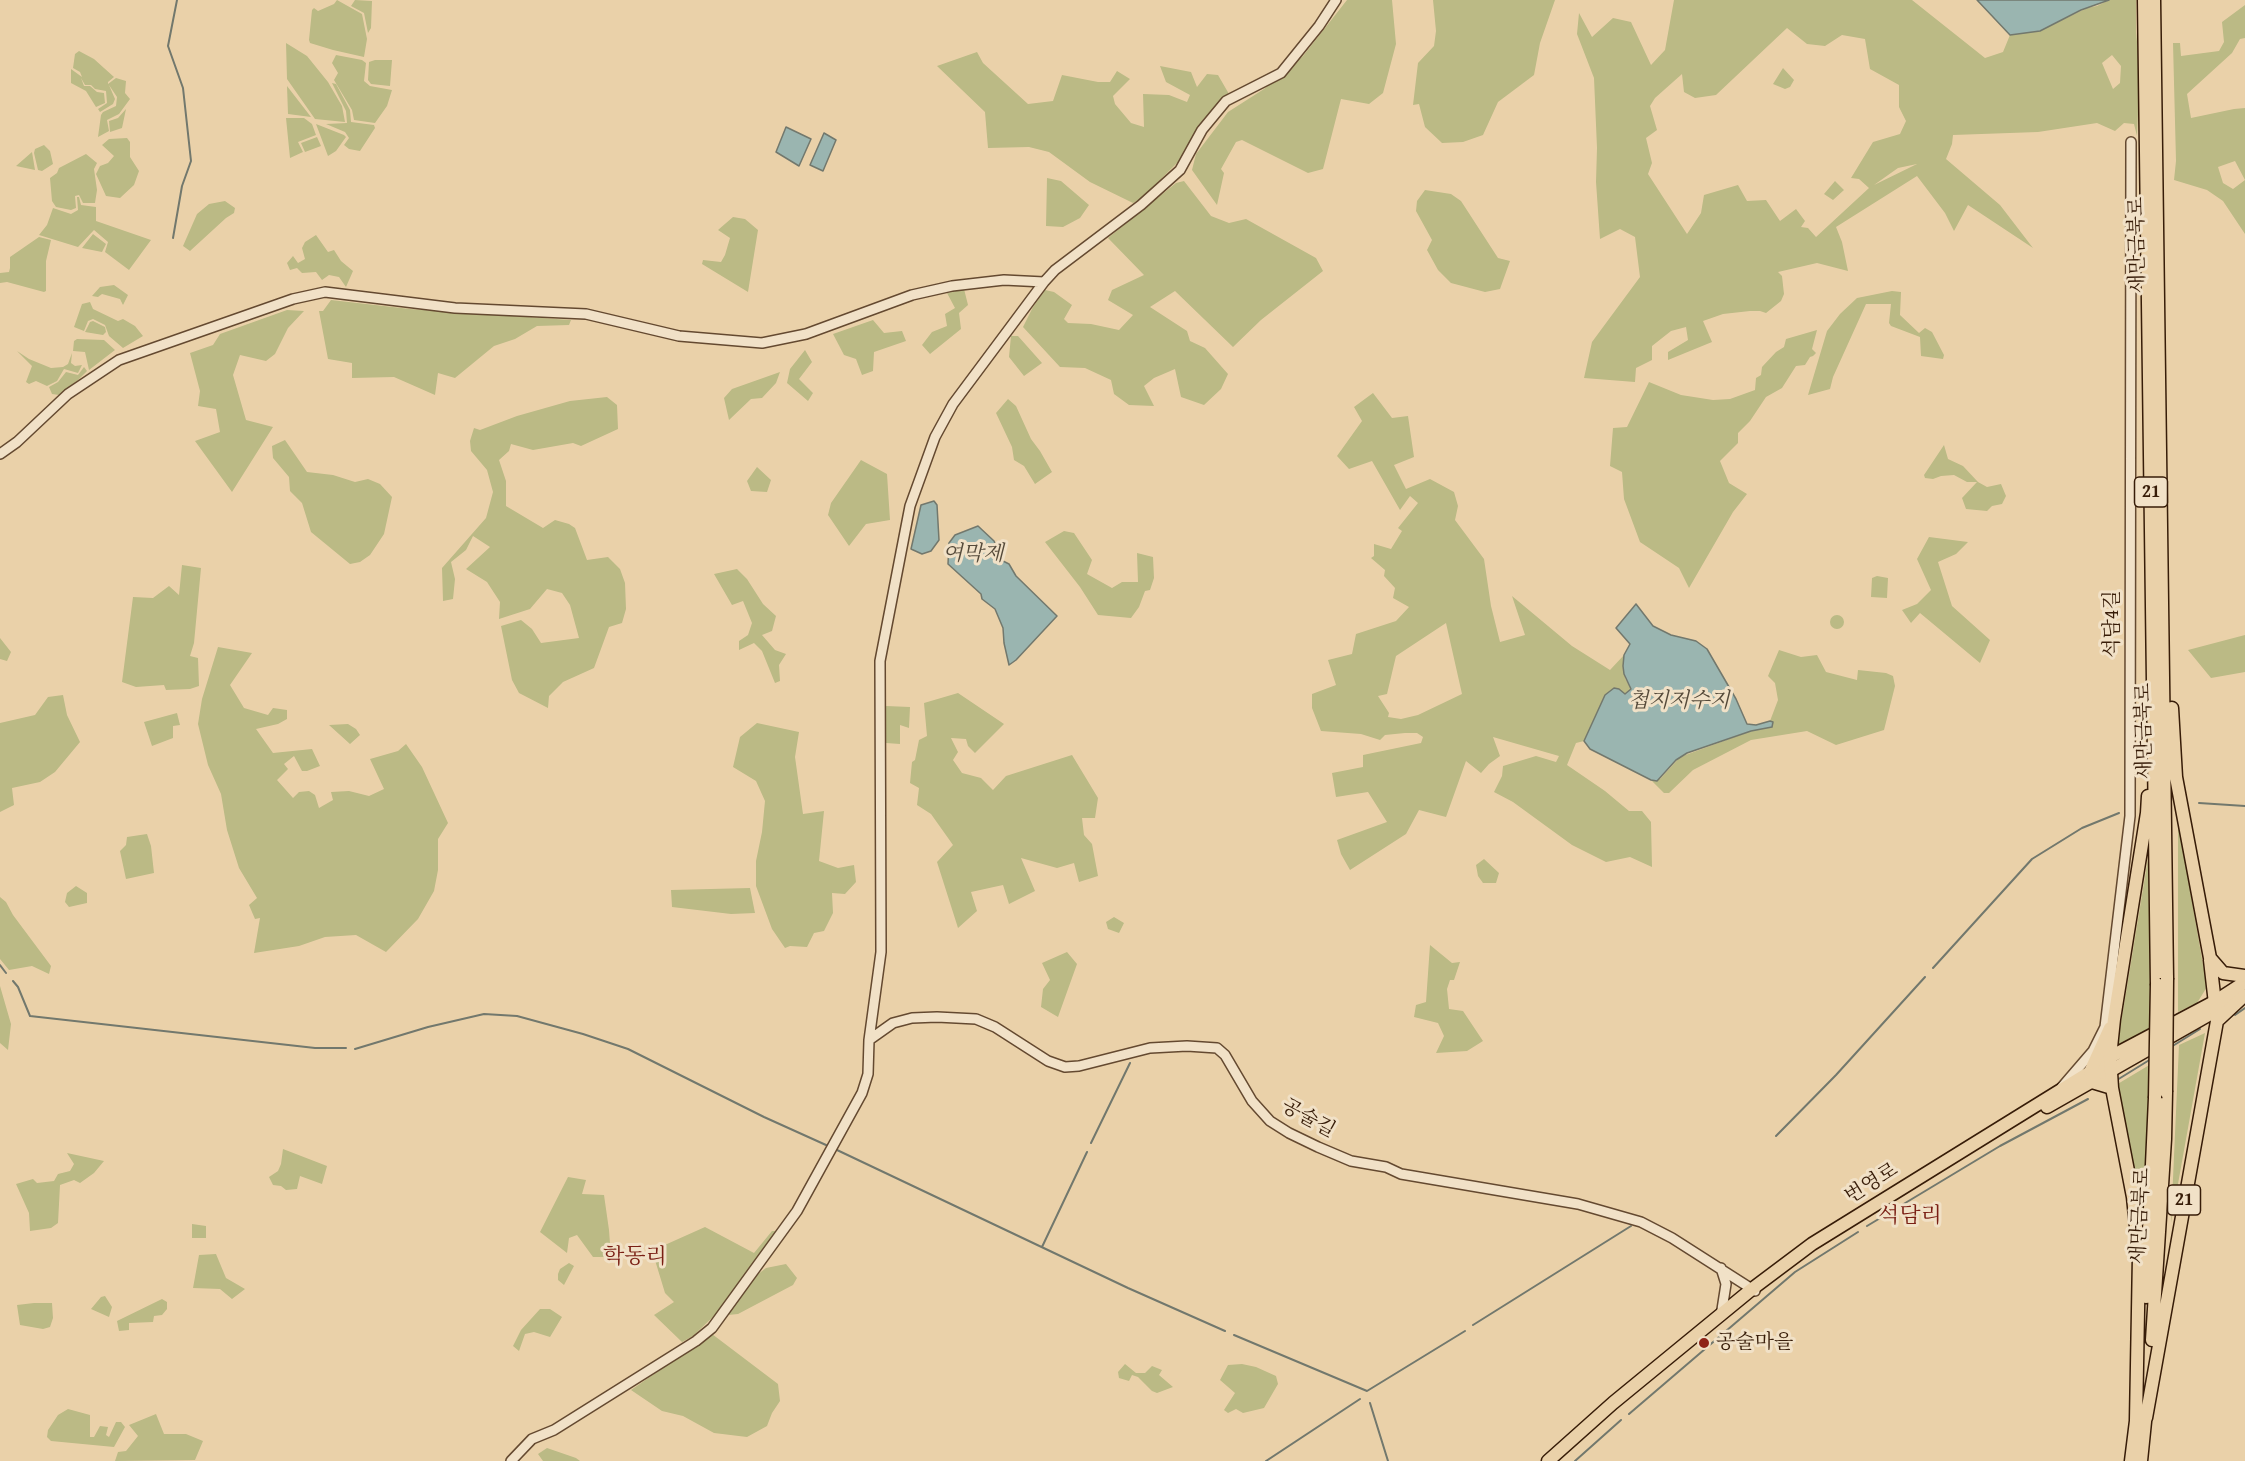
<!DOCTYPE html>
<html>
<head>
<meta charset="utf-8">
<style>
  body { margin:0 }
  canvas { display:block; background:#ead1a9 }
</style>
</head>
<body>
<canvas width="2245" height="1461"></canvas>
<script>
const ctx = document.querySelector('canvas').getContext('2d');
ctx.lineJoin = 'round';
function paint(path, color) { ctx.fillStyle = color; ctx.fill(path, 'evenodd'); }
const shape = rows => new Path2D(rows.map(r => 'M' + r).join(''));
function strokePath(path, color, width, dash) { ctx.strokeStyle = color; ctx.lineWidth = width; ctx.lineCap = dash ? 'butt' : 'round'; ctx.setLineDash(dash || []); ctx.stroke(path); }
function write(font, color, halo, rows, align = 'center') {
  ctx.font = font + ' "Gentium Book Plus","Noto Serif KR",serif'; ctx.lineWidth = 6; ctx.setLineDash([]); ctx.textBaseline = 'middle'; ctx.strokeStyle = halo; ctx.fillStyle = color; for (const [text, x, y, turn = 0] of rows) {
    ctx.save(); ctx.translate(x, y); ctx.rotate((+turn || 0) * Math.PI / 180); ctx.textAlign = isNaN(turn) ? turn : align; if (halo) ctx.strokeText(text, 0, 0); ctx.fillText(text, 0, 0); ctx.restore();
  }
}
paint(shape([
  [337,0,362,14,367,39,364,57,333,50,310,43,309,40,312,10,314,8,318,11,334,4],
  [355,0,372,1,371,28,368,33,364,13,351,6],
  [1347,0,1392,0,1396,44,1383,93,1369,104,1341,99,1323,169,1308,173,1242,140,1236,142,1221,169,1224,173,1217,205,1192,170,1196,154,1228,112,1264,89,1303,56],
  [1433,0,1555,0,1540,43,1534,75,1498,102,1483,135,1463,142,1442,143,1425,127,1419,104,1413,105,1418,63,1434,46,1436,31],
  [1674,0,1912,0,1985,58,2003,52,2010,35,2040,31,2087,8,2097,6,2109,0,2136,0,2136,32,2140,71,2137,136,2134,124,2124,123,2115,131,2097,123,2038,132,1953,135,1952,144,1946,159,2000,205,2033,248,1968,205,1954,231,1945,213,1917,176,1836,227,1842,242,1848,271,1817,263,1778,272,1782,276,1784,294,1781,301,1766,313,1760,311,1750,311,1723,314,1703,321,1712,342,1668,360,1668,352,1688,340,1686,327,1671,331,1652,346,1652,360,1636,368,1635,382,1584,378,1592,342,1640,277,1635,237,1620,229,1600,239,1596,182,1597,148,1594,78,1577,34,1579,13,1592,37,1613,18,1631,22,1651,65,1665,50],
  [1787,28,1807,44,1825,46,1842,35,1865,39,1870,69,1899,85,1899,107,1906,121,1900,134,1873,142,1851,178,1859,179,1869,188,1816,237,1808,228,1801,227,1805,221,1796,209,1780,221,1766,200,1747,201,1738,185,1704,195,1701,213,1687,234,1648,174,1652,163,1646,138,1657,130,1650,106,1655,98,1682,74,1684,92,1695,98,1716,95],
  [2112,55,2121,66,2120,83,2113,89,2102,63],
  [1917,164,1874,185,1898,168],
  [2245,5,2245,38,2240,39,2232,53,2187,94,2191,118,2234,109,2245,108,2245,234,2223,201,2207,190,2174,180,2176,161,2173,43,2180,43,2181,56,2219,51,2224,42,2222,22],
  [2235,161,2245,180,2233,189,2223,183,2218,167],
  [286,43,307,56,328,82,342,106,345,122,315,119,287,79],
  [79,51,94,59,114,77,108,82,108,84,116,78,126,81,125,93,130,99,119,114,107,120,109,131,98,137,101,115,103,112,116,106,117,97,109,85,115,99,113,104,100,112,98,109,107,103,106,91,95,89,91,85,85,85,81,78,84,86,90,86,97,92,104,93,105,103,96,107,86,91,71,83,71,69,82,77,80,72,73,68,75,54],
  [977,52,983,63,1028,104,1053,101,1062,75,1098,82,1110,82,1117,71,1130,79,1113,96,1115,104,1131,123,1144,127,1143,94,1169,95,1187,102,1190,95,1166,82,1160,66,1191,72,1197,87,1207,74,1218,75,1229,94,1211,111,1180,160,1141,199,1133,203,1090,182,1049,152,1029,147,988,148,985,112,937,66],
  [336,55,362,60,366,63,364,81,370,86,392,90,387,106,375,123,354,120,352,110,334,80,338,73,332,63],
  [375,60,392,60,390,86,371,84,368,80,369,62],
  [1783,68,1794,80,1790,87,1785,89,1773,84],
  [332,83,336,84,350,110,351,122,374,125,375,128,360,151,349,149,344,145,349,138,345,132,326,124,347,123,346,111],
  [287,86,311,117,288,114],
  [126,109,122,128,110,132,109,121,118,118],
  [286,118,304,118,312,124,316,135,298,142,303,152,290,158],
  [316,124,344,135,346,137,336,151,328,156],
  [317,137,321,146,305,152,301,143],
  [127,138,130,142,130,157,139,171,134,185,120,198,106,196,96,174,100,166,108,163,114,156,102,145,109,139],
  [44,145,50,151,53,164,42,171,38,170,34,153,35,149],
  [32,152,35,170,16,166],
  [86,154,97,163,94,169,97,190,95,203,83,203,79,195,75,196,76,208,71,210,56,207,52,201,50,178,57,173,59,168],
  [1047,178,1061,181,1089,205,1080,218,1063,227,1046,226],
  [1184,181,1211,216,1229,223,1246,219,1316,258,1323,271,1261,320,1233,347,1175,291,1150,307,1187,331,1190,341,1205,348,1228,374,1221,389,1204,405,1181,397,1175,369,1154,378,1144,386,1154,406,1129,405,1114,394,1111,380,1085,368,1060,367,1023,327,1033,307,1045,290,1054,292,1072,305,1064,319,1068,323,1091,324,1119,330,1133,315,1108,300,1112,290,1144,275,1108,238,1176,183],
  [1835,181,1844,190,1833,200,1824,194],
  [1425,190,1451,194,1461,201,1498,258,1510,261,1500,289,1485,292,1451,283,1438,270,1427,250,1432,240,1416,211,1417,201],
  [77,197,79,197,81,205,96,207,96,221,151,240,129,270,105,252,108,242,94,230,78,247,39,235,47,225,53,208,71,214,78,210],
  [225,201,235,208,234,213,226,218,190,251,183,246,197,214,209,204],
  [733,217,745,219,758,230,748,292,702,264,703,260,721,262,725,255,730,238,718,230],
  [93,234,106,244,102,252,82,248],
  [316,235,328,252,334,250,341,261,353,271,346,287,339,277,329,275,322,280,316,272,302,273,297,268,290,270,287,263,293,256,298,263,305,259,302,248,305,242],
  [39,237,51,240,46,261,46,291,44,292,7,282,0,283,0,273,9,272,10,268,10,257],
  [114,285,128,295,123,305,120,299,102,294,98,297,92,296,100,287],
  [964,289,968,305,959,313,961,329,930,354,922,345,932,332,947,326,945,314,955,308,947,293],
  [1892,291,1901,292,1900,315,1919,333,1925,328,1932,332,1944,355,1943,359,1921,356,1920,337,1891,326,1889,323,1891,304,1866,304,1833,377,1830,389,1808,395,1827,331,1840,314,1857,298],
  [331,300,410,309,571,320,569,325,537,326,515,339,494,346,455,378,438,373,435,395,394,377,352,378,352,363,328,359,319,311,323,311],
  [90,302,93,309,118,321,123,319,135,326,143,336,123,348,109,336,105,325,93,319,88,321,84,331,74,327,82,304],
  [287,310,304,311,288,328,275,354,266,361,240,355,233,375,246,420,273,427,232,492,195,441,220,432,216,409,198,406,200,391,190,353,213,345,220,334],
  [873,320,884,333,902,331,906,341,874,352,873,371,862,375,856,359,844,355,833,334],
  [93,321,105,327,106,332,103,335,85,332,90,322],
  [1817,330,1812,349,1816,353,1813,356,1810,357,1805,365,1796,366,1782,388,1766,397,1750,421,1738,433,1738,443,1720,461,1729,483,1747,494,1733,512,1689,588,1679,568,1640,542,1624,499,1622,472,1610,466,1613,428,1627,427,1649,382,1681,395,1713,400,1730,399,1755,390,1756,378,1761,375,1762,367,1776,352,1784,347,1786,339],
  [1011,336,1018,336,1042,363,1024,376,1009,357],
  [77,339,104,340,115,350,89,370,85,352,73,351,74,341],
  [805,350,812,362,799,379,813,393,808,401,787,383,790,369],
  [17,351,29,359,51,368,63,367,68,364,72,353,71,363,75,366,82,365,78,373,64,369,57,381,47,386,36,381,29,384,26,382,32,366],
  [84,367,87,371,78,380,59,395,52,394,49,387,58,382,66,372,78,375],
  [780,372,776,383,762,398,751,399,729,420,724,398,732,389],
  [1373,393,1392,418,1408,416,1414,457,1394,465,1406,489,1430,479,1454,492,1458,506,1455,520,1484,559,1491,606,1500,642,1525,635,1512,596,1572,646,1610,670,1624,655,1625,678,1631,689,1625,694,1605,695,1584,741,1576,743,1567,765,1605,791,1629,811,1642,811,1651,822,1652,867,1630,857,1606,862,1572,845,1513,802,1494,792,1502,776,1503,766,1536,756,1556,762,1559,756,1493,737,1500,756,1489,764,1481,773,1466,761,1446,817,1419,810,1406,834,1350,870,1341,854,1337,840,1387,822,1368,792,1336,797,1332,773,1363,767,1363,755,1421,743,1423,737,1417,733,1405,733,1385,735,1380,740,1361,734,1321,731,1312,708,1312,694,1336,685,1328,660,1352,654,1356,634,1396,621,1409,607,1393,598,1395,588,1384,576,1385,570,1371,558,1374,556,1374,544,1391,549,1402,531,1398,528,1418,503,1410,496,1400,510,1372,461,1349,469,1337,456,1362,421,1354,407],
  [1446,623,1462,694,1418,715,1401,719,1388,717,1389,713,1378,696,1387,694,1396,656],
  [607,397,617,405,618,429,581,446,573,443,533,450,511,444,509,451,499,460,506,481,506,506,543,528,555,520,569,524,575,528,587,560,608,557,620,569,625,583,626,609,622,623,609,627,594,668,563,682,549,696,548,708,519,693,512,680,501,626,521,620,532,629,541,643,579,638,570,605,562,593,547,589,530,609,499,619,500,602,487,582,466,569,490,547,473,536,466,550,451,562,455,579,453,599,443,601,442,568,486,518,493,492,487,470,471,451,470,441,474,428,480,430,517,416,570,401],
  [1008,399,1016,406,1031,439,1040,451,1052,472,1035,484,1024,466,1014,460,1012,447,996,413],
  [285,440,307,472,333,475,355,482,368,479,380,484,392,497,384,534,370,555,360,562,350,564,311,532,302,503,290,491,289,477,273,458,272,446],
  [1944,445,1948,459,1963,466,1978,482,1987,487,2001,484,2006,496,2002,504,1992,506,1987,511,1966,509,1962,498,1977,482,1967,482,1954,475,1941,476,1933,479,1925,478,1924,475],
  [861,460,887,474,890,520,866,524,849,546,828,515,831,503],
  [757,467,771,480,767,492,751,491,747,481],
  [1064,531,1074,533,1092,560,1087,574,1112,588,1122,582,1138,582,1137,553,1153,557,1154,578,1150,590,1145,591,1139,607,1131,618,1098,615,1080,587,1045,542],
  [1929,537,1968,542,1956,554,1938,562,1952,606,1990,640,1980,663,1920,613,1911,623,1902,610,1917,604,1931,590,1917,559],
  [182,565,201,568,194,643,190,656,198,658,199,686,190,689,166,690,164,685,136,687,122,682,133,597,153,598,169,586,179,595],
  [737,569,747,579,763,604,776,616,772,631,762,635,775,650,786,654,779,665,780,681,775,683,762,651,754,643,739,650,739,641,748,635,752,623,743,601,732,605,714,574],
  [1877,576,1888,578,1887,598,1871,597,1872,578],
  '1830 622a7 7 0 1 1 14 0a7 7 0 1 1-14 0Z',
  [2245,635,2245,672,2211,678,2188,650],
  [0,638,11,652,7,661,0,659],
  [218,647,252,653,230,685,244,708,268,715,273,708,287,710,287,719,278,724,256,729,273,753,312,749,320,766,307,771,302,771,294,756,284,764,288,769,277,780,293,798,299,792,309,791,315,795,319,808,333,800,331,792,349,791,369,796,384,789,370,759,398,751,406,744,422,767,448,823,438,839,438,870,434,891,418,919,386,952,356,935,325,937,299,946,254,953,260,918,255,919,249,905,257,898,239,868,227,830,221,794,208,765,198,724,202,699],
  [1779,650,1801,657,1817,655,1826,672,1857,680,1858,670,1886,673,1893,676,1895,686,1884,730,1836,745,1807,731,1751,740,1693,770,1669,793,1664,793,1651,780,1660,779,1680,757,1751,731,1766,727,1773,723,1770,721,1778,700,1775,683,1768,676],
  [958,693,1004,724,975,753,968,746,966,739,951,738,958,752,953,760,962,773,981,778,993,790,1006,776,1072,755,1098,798,1095,818,1082,818,1084,835,1092,844,1098,876,1079,882,1074,863,1057,868,1021,858,1035,891,1009,904,1003,885,971,892,977,911,958,928,937,862,953,845,931,814,917,805,919,788,910,783,912,762,915,760,919,740,927,736,924,703],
  [63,695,67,715,80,742,55,772,40,782,12,788,14,805,0,812,0,723,35,715,48,697],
  [886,706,910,707,909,728,900,725,900,744,886,743],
  [177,713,180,725,173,726,173,738,152,746,144,722],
  [757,723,799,732,795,757,803,814,824,811,819,861,838,868,854,865,856,882,845,894,832,893,833,913,824,931,814,933,807,947,790,946,785,948,772,929,756,886,756,861,762,832,765,801,756,781,733,767,740,737],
  [348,724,356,729,360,735,350,744,329,725],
  [2178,823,2207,987,2197,1003,2178,1012],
  [147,834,151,846,154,873,126,879,120,851,126,845,127,837],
  [2152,834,2150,1028,2116,1047,2123,1011],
  [1484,859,1499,873,1496,883,1483,883,1478,876,1476,865],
  [76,886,87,893,87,903,69,907,65,902,67,893],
  [750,888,755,913,731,914,672,907,671,890],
  [0,897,6,902,13,915,51,966,49,974,32,966,9,970,0,959],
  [1114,917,1124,923,1119,933,1108,929,1106,922],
  [1430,945,1452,963,1460,962,1454,980,1450,980,1447,989,1449,1009,1463,1011,1483,1041,1467,1051,1436,1053,1444,1036,1438,1023,1414,1017,1416,1005,1426,1002],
  [1067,952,1077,964,1058,1017,1041,1007,1043,989,1050,980,1042,963],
  [0,986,11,1024,8,1050,0,1043],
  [2205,1033,2171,1223,2179,1045],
  [2151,1064,2143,1238,2116,1085],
  [283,1149,327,1166,322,1184,300,1176,297,1189,286,1190,281,1186,273,1185,269,1177,278,1171,281,1164],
  [67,1153,104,1161,94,1173,80,1183,74,1180,60,1185,58,1223,51,1228,30,1231,29,1213,16,1184,33,1179,37,1183,54,1181,58,1174,70,1171,74,1164],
  [568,1177,586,1180,582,1194,604,1195,609,1230,611,1257,593,1257,577,1235,569,1238,567,1253,540,1232],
  [192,1224,206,1226,206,1238,192,1238],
  [705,1227,754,1253,772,1231,777,1231,775,1240,717,1313,693,1336,682,1342,654,1315,674,1302,665,1293,651,1247,667,1244],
  [216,1254,226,1278,245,1289,232,1299,220,1289,193,1288,199,1255],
  [569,1263,574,1266,564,1285,558,1280,558,1274,560,1269],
  [786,1264,797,1278,793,1285,738,1314,728,1315,757,1275,766,1268],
  [105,1296,112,1307,109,1317,91,1309,101,1297],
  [162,1299,167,1302,167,1309,162,1315,154,1316,153,1322,129,1323,129,1330,119,1331,117,1321],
  [34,1303,52,1303,53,1318,50,1327,43,1329,20,1325,17,1305],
  [540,1309,550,1309,562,1317,550,1337,534,1332,525,1334,519,1351,513,1346,521,1330],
  [712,1334,778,1384,780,1401,772,1413,767,1426,747,1437,714,1433,683,1416,662,1411,631,1390],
  [1125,1364,1136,1373,1145,1373,1152,1366,1162,1370,1159,1375,1173,1387,1157,1393,1152,1391,1138,1377,1132,1375,1129,1381,1119,1378,1118,1372],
  [1242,1364,1256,1367,1276,1376,1278,1384,1264,1408,1243,1413,1236,1409,1228,1413,1224,1410,1235,1393,1220,1380,1228,1365],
  [68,1409,90,1415,90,1437,94,1437,100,1426,108,1427,106,1435,109,1437,116,1422,121,1422,125,1427,114,1447,51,1441,47,1437,48,1430,58,1415],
  [156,1414,164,1434,186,1434,203,1441,195,1460,115,1461,118,1452,126,1451,138,1436,129,1425],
  [547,1448,576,1458,580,1461,543,1461,538,1454]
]), '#bbba85');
const water = shape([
  [1977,0,2109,0,2081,10,2040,31,2010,35,1977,0],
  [786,127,811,139,799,166,776,152,786,127],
  [824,133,836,140,823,171,810,165,824,133],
  [934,501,937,505,939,540,931,551,922,554,911,549,921,505,934,501],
  [978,526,994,541,1003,561,1009,564,1016,576,1057,616,1016,660,1009,665,1004,643,1003,628,995,609,982,599,981,594,948,564,949,543,955,535,978,526],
  [1636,604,1653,626,1671,635,1696,641,1707,649,1736,699,1747,724,1756,725,1770,721,1773,722,1772,727,1751,731,1687,753,1676,760,1657,781,1651,780,1590,749,1584,741,1605,695,1614,688,1619,689,1625,694,1631,689,1624,674,1623,666,1624,655,1630,644,1616,628,1636,604]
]);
paint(water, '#9ab5b0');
strokePath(water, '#72786d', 1.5);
strokePath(shape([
  [173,238,182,186,191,161,183,88,168,46,177,0],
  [2199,803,2245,806],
  [0,965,6,973],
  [1933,968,2032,859,2082,828,2119,813],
  [13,981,18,987,30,1016,315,1048,346,1048],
  [2235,1015,2245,1008],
  [2171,1047,2200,1029],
  [355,1049,428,1027,484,1014,517,1016,583,1034,628,1049,764,1117,826,1145],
  [2117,1080,2151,1059],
  [1776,1136,1836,1075,1925,977],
  [1091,1143,1130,1063],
  [837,1150,1128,1288,1225,1331],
  [1867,1226,2000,1146,2088,1099],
  [1042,1247,1087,1152],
  [1473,1325,1631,1226],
  [1234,1335,1367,1391,1465,1331],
  [1370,1403,1388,1461],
  [1629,1414,1795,1272,1858,1232],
  [1266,1461,1360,1399],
  [1575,1461,1621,1420]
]), '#72786d', 2);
const tertiary = shape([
  [0,454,17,442,68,394,119,360,293,299,325,292,455,308,586,314,679,336,762,343,806,334,912,295,952,286,1004,280,1044,282],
  [869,1040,893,1023,912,1018,937,1017,976,1019,995,1027,1048,1061,1065,1067,1079,1066,1150,1048,1187,1046,1217,1048,1225,1055,1252,1101,1270,1121,1289,1133,1318,1147,1351,1161,1386,1167,1401,1174,1578,1204,1641,1222,1672,1238,1755,1291],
  [2062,1087,2093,1051,2105,1027,2130,816,2131,142],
  [1721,1268,1726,1284,1721,1316],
  [511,1461,532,1439,554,1430,696,1341,712,1328,797,1211,862,1093,868,1074,869,1040,881,952,880,661,910,506,935,437,953,404,1044,282,1055,270,1141,205,1180,170,1202,130,1226,101,1281,73,1319,26,1336,0]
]);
const primary = shape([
  [2047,1107,2240,997],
  [1548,1461,1613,1403,1752,1289,1812,1244,2090,1072,2110,1057,2214,1002,2245,982]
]);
const trunk = shape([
  [2144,0,2157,984],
  [2154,0,2167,978],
  [2172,708,2176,777,2210,958,2223,973,2245,976],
  [2210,960,2217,1021],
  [2090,1072,2110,1028],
  [2092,1082,2112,1088],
  [2146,1297,2155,1098],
  [2152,1340,2165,1139,2166,1092],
  [2146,1418,2217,1021,2245,995],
  [2136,1420,2139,1256,2133,1197,2112,1088,2110,1057,2114,1019,2147,813,2148,796],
  [2131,1461,2137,1413],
  [2141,1461,2146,1412]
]);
strokePath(tertiary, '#644930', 12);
strokePath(primary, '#371c08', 15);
strokePath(trunk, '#371c08', 15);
strokePath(tertiary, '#f1e1c7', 9);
strokePath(primary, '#ead1a9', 12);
strokePath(trunk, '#ead1a9', 12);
const trunkBridge = shape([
  [2166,1092,2167,978],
  [2155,1098,2157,984]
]);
strokePath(trunkBridge, '#371c08', 15, []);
strokePath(trunkBridge, '#ead1a9', 12);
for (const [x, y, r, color] of [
  [1704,1343,6,"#8f2418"]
]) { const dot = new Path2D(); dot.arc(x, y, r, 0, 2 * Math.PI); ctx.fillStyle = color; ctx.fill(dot); strokePath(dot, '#f1e1c7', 2); }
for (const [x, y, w] of [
  [2151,492,33],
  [2184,1200,33]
]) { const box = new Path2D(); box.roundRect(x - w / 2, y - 15, w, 30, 4.5); ctx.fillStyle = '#f1e1c7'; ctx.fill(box); strokePath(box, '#371c08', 1.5); }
write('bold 18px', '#371c08', null, [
  ["21",2151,492],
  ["21",2184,1200]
]);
write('20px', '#371c08', '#f1e1c7', [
  ["새만금북로",2138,245,-91],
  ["석담4길",2113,624,-90],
  ["새만금북로",2145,731,-91],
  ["공술길",1308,1119,29],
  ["번영로",1872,1184,-32],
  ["새만금북로",2141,1216,-87]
]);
write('20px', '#371c08', '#f1e1c7', [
  ["공술마을",1716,1343]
], 'left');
write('italic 21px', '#554a3a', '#f1e1c7', [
  ["여막제",973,555],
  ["첩지저수지",1679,702]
]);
write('22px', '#7a1f14', '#f1e1c7', [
  ["석담리",1910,1216],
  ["학동리",635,1257]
]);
</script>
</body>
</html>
